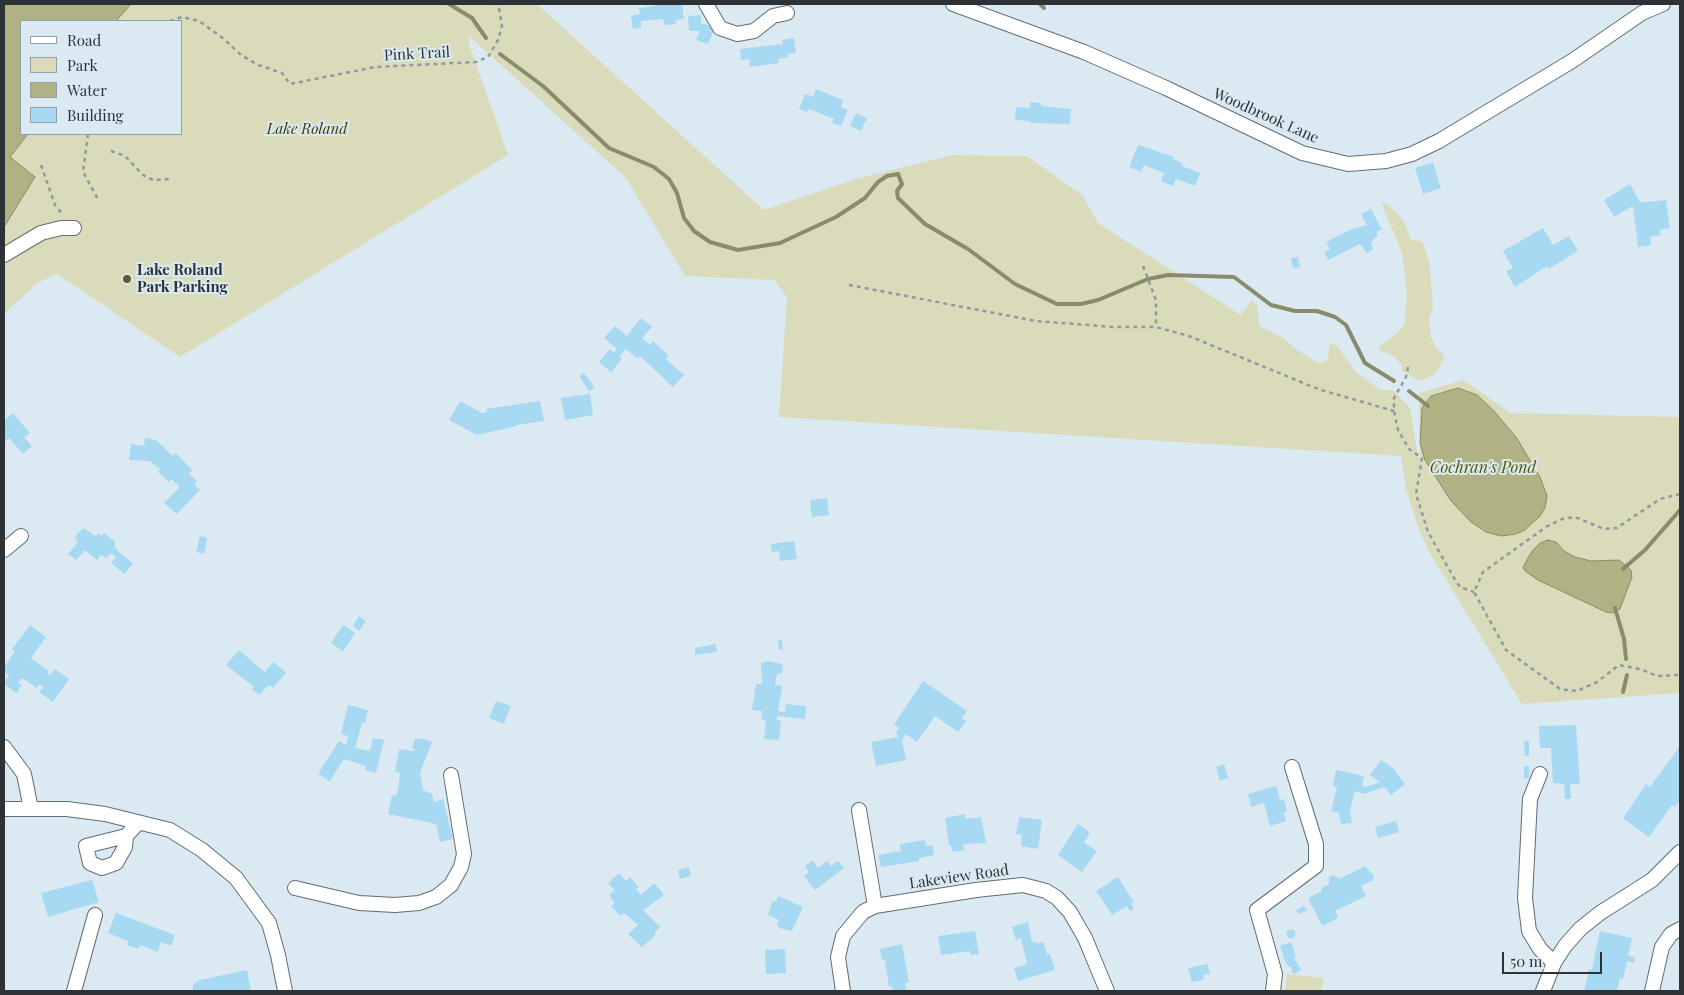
<!DOCTYPE html>
<html>
<head>
<meta charset="utf-8">
<style>
  body { margin:0 }
  #map { position:relative; width:1684px; height:995px; overflow:hidden; background:#dbeaf2; font-family:"Playfair Display",serif }
  canvas { display:block }
  .frame { position:absolute; inset:0; border:5px solid #2c3235; pointer-events:none }
  .legend { position:absolute; left:20px; top:20px; width:162px; height:115px; box-sizing:border-box; background:#dbeaf2; border:1px solid #95a0a6; margin:0; padding:6px 9px; list-style:none; font-size:15px; color:#2c3235 }
  .legend li { display:flex; align-items:center; gap:10px; height:25px }
  .legend b { width:25px; border:1px solid #95a0a6 }
  .scale { position:absolute; left:1502px; top:952px; width:100px; height:22px; box-sizing:border-box; border:2px solid #2c3235; border-top:0; padding-left:6px; font-size:15px; line-height:18px; white-space:nowrap; color:#2c3235; -webkit-text-stroke:4px #dbeaf2; paint-order:stroke }
</style>
</head>
<body>
<div id="map">
<canvas width="1684" height="995"></canvas>
<div class="frame"></div>
<ul class="legend">
<li><b style="height:6px;background:#fff"></b>Road</li>
<li><b style="height:14px;background:#dadbba"></b>Park</li>
<li><b style="height:14px;background:#b1b284"></b>Water</li>
<li><b style="height:14px;background:#a7d9f2"></b>Building</li>
</ul>
<div class="scale">50 m</div>
</div>
<script>
const ctx = document.querySelector('canvas').getContext('2d');
ctx.lineJoin = 'round';
function paint(path, color) { ctx.fillStyle = color; ctx.fill(path, 'evenodd'); }
const shape = rows => new Path2D(rows.map(r => 'M' + r).join(''));
function strokePath(path, color, width, dash) { ctx.strokeStyle = color; ctx.lineWidth = width; ctx.lineCap = dash ? 'butt' : 'round'; ctx.setLineDash(dash || []); ctx.stroke(path); }
function write(font, color, halo, rows, align = 'center') {
  ctx.font = font + ' "Playfair Display",serif'; ctx.lineWidth = 4; ctx.setLineDash([]); ctx.textBaseline = 'middle'; ctx.strokeStyle = halo; ctx.fillStyle = color; for (const [text, x, y, turn = 0] of rows) {
    ctx.save(); ctx.translate(x, y); ctx.rotate((+turn || 0) * Math.PI / 180); ctx.textAlign = isNaN(turn) ? turn : align; if (halo) ctx.strokeText(text, 0, 0); ctx.fillText(text, 0, 0); ctx.restore();
  }
}
paint(shape([
  [4,4,537,4,764,210,856,179,953,155,1027,156,1083,196,1098,223,1241,315,1252,300,1257,306,1259,326,1284,338,1292,346,1319,364,1328,359,1330,343,1337,346,1356,372,1379,389,1394,391,1410,408,1418,457,1420,457,1419,393,1463,380,1511,413,1680,417,1680,693,1522,704,1428,550,1417,525,1406,489,1401,456,779,417,787,297,774,280,685,276,626,178,469,36,469,44,508,155,180,357,57,274,37,283,4,314],
  [21,21,181,21,181,134,21,134],
  [1381,202,1388,205,1403,220,1411,240,1422,241,1429,261,1433,306,1429,320,1431,337,1437,349,1443,354,1444,359,1434,375,1419,381,1402,371,1402,366,1395,357,1380,350,1380,345,1398,333,1404,325,1407,294,1402,253],
  [1287,974,1323,978,1322,991,1285,991]
]), '#dadbba');
const water = shape([
  [4,4,131,4,116,21,21,21,21,134,28,134,10,157,35,177,4,227,4,4],
  [1458,388,1477,395,1494,411,1516,437,1540,477,1547,496,1545,508,1540,516,1525,530,1516,534,1501,536,1486,532,1471,522,1451,501,1425,460,1420,443,1422,408,1431,396,1458,388],
  [1548,540,1556,542,1564,551,1575,557,1591,561,1619,560,1631,570,1632,577,1620,609,1613,613,1606,612,1538,580,1525,571,1523,567,1532,551,1540,543,1548,540]
]);
paint(water, '#b1b284');
strokePath(water, '#898c6c', 1);
strokePath(shape([
  [449,4,472,18,486,38],
  [1040,4,1044,8],
  [500,54,543,86,609,148,654,167,669,179,677,193,684,218,694,231,710,242,738,250,780,243,836,217,865,198,878,182,887,176,898,174,902,184,897,191,898,198,925,224,968,249,1015,284,1057,304,1081,304,1098,300,1148,279,1168,275,1234,277,1271,305,1295,311,1317,311,1335,317,1346,325,1365,363,1394,381],
  [1409,391,1428,406],
  [1623,569,1645,550,1680,510],
  [1615,608,1624,639,1626,659],
  [1623,692,1627,675]
]), '#898c6c', 4);
paint(shape([
  [654,4,682,4,684,19,675,20,676,24,664,25,663,19,641,21,641,28,633,29,631,16,640,14,639,8,655,6],
  [701,15,701,26,702,23,715,28,708,44,696,40,700,31,689,31,688,16],
  [794,38,796,53,788,54,788,57,778,59,779,63,750,67,749,59,741,60,740,49,783,44,782,40],
  [816,89,843,100,841,107,848,110,841,126,832,123,834,119,809,109,807,112,799,109,805,94,813,97],
  [1030,102,1041,103,1041,106,1071,109,1070,124,1030,123,1031,121,1015,120,1016,107,1030,108],
  [856,113,867,118,861,131,850,126],
  [1138,145,1174,157,1173,159,1182,163,1182,166,1200,173,1195,186,1176,179,1173,186,1161,181,1164,173,1144,165,1141,172,1129,167],
  [1433,162,1441,188,1423,194,1415,168],
  [1630,184,1640,202,1637,203,1666,200,1670,228,1660,230,1661,235,1650,237,1651,245,1638,247,1633,206,1614,217,1604,200],
  [1371,209,1382,230,1376,232,1378,235,1371,242,1373,249,1367,253,1360,244,1328,260,1324,252,1330,249,1326,242,1352,229,1367,225,1361,214],
  [1543,228,1553,245,1569,236,1578,251,1548,269,1547,266,1515,287,1506,271,1513,268,1503,251],
  [1298,257,1300,267,1293,268,1291,258],
  [641,318,652,327,642,338,650,345,653,341,669,356,666,359,684,375,673,387,640,356,638,359,626,349,619,357,622,359,611,372,599,362,610,349,614,353,617,349,604,338,615,326,627,336],
  [584,373,595,388,589,391,579,376],
  [590,394,593,415,565,420,561,398],
  [460,401,482,413,487,412,486,409,540,401,544,421,517,425,517,426,477,435,449,420],
  [13,413,30,433,24,437,32,446,23,454,9,438,4,443,4,421],
  [145,438,156,440,173,456,176,453,192,470,189,474,197,481,194,485,200,490,177,514,164,503,179,488,178,485,171,479,169,482,158,472,160,469,150,461,129,460,131,444,144,446],
  [827,498,829,515,812,517,810,500],
  [83,528,96,536,98,533,102,536,104,533,115,542,115,548,133,564,124,574,111,563,116,557,111,553,106,558,101,555,97,560,85,550,76,560,68,554,78,542,75,537],
  [200,536,207,538,204,554,196,552],
  [794,541,797,559,780,561,779,551,772,552,771,544],
  [359,616,366,621,359,631,353,626],
  [30,625,46,637,31,658,49,671,47,673,50,675,55,669,69,679,53,702,39,692,43,687,39,684,37,688,22,678,18,683,22,685,16,693,4,684,9,675,4,672,4,667,15,651,12,649],
  [343,625,355,633,343,651,331,643],
  [778,640,782,640,783,650,779,650],
  [716,644,717,652,695,655,695,648],
  [239,650,265,672,274,662,286,673,273,688,269,685,259,695,252,689,254,687,226,665],
  [768,661,783,664,782,674,778,673,776,678,775,685,782,686,778,711,785,712,786,704,806,706,805,719,777,716,777,720,781,721,779,739,777,740,764,739,766,720,761,720,762,711,752,710,756,684,762,684,761,663],
  [923,681,967,711,962,718,966,721,958,732,935,716,917,742,906,734,902,740,906,760,876,766,871,742,898,737,896,733,899,728,894,724],
  [496,701,511,706,504,724,489,718],
  [348,705,368,710,365,723,362,723,355,748,370,751,373,738,384,740,376,773,365,770,366,766,344,759,330,781,318,774,339,741,346,745,348,736,341,734],
  [1576,725,1580,784,1570,784,1571,799,1565,799,1564,784,1553,783,1551,748,1540,748,1539,726],
  [415,738,420,740,421,738,432,742,420,773,423,790,432,794,434,802,443,799,453,839,440,842,436,824,388,814,392,795,396,796,398,789,400,773,395,772,399,749,414,751,415,749,412,748],
  [1524,741,1529,741,1529,756,1525,756],
  [1680,746,1680,800,1675,807,1672,805,1649,837,1623,818,1646,784,1650,787],
  [1381,760,1393,768,1405,784,1391,795,1384,787,1365,794,1355,791,1350,810,1352,823,1341,824,1339,813,1331,811,1337,787,1333,786,1336,770,1364,776,1362,786,1365,787,1380,782,1370,775],
  [1224,764,1228,778,1220,781,1216,767],
  [1524,766,1529,766,1529,778,1524,778],
  [1276,786,1280,800,1284,799,1287,812,1284,813,1286,821,1270,826,1264,803,1251,807,1248,794],
  [965,814,966,819,981,817,986,843,963,844,964,850,953,852,951,846,949,846,945,818],
  [1019,817,1042,820,1038,849,1021,846,1022,835,1016,834],
  [1396,821,1399,832,1378,838,1375,827],
  [1078,824,1090,832,1084,843,1097,851,1082,872,1058,855],
  [925,840,926,846,933,845,934,855,919,858,919,861,881,867,878,855,901,851,900,844],
  [813,860,818,868,827,861,831,866,838,861,844,868,815,890,804,876,809,872,805,866],
  [1365,866,1374,876,1373,880,1361,886,1366,896,1335,911,1338,918,1322,926,1308,898,1322,891,1321,888,1329,884,1329,877,1334,875,1339,879],
  [689,867,691,876,680,879,678,870],
  [619,873,626,881,630,877,639,887,636,889,641,895,654,883,663,893,663,896,643,910,660,927,654,933,656,935,642,947,628,934,638,925,624,913,620,916,611,906,615,903,609,895,615,890,608,883],
  [1118,877,1134,902,1131,904,1134,909,1130,911,1127,906,1112,915,1096,891],
  [92,880,99,902,48,917,41,893],
  [778,896,803,907,792,931,779,928,777,925,779,920,768,915,772,902,776,901],
  [1304,906,1307,910,1299,914,1296,910],
  [116,913,175,935,171,946,161,942,158,952,140,945,138,949,127,945,128,941,108,933],
  [1028,922,1032,942,1035,941,1036,944,1043,942,1047,954,1050,953,1055,970,1018,981,1014,968,1027,964,1021,938,1016,940,1012,927],
  '1286.5 934a4.5 4.5 0 1 1 9 0a4.5 4.5 0 1 1-9 0Z',
  [975,931,979,954,970,955,970,951,941,955,938,936],
  [1600,931,1632,938,1628,956,1635,957,1634,963,1627,961,1623,979,1620,978,1617,991,1584,991,1589,969,1592,970],
  [1291,942,1296,957,1294,958,1301,970,1295,974,1292,973,1291,967,1289,967,1285,961,1280,946],
  [902,944,909,982,905,983,906,990,893,991,892,986,889,987,885,960,882,960,880,949],
  [785,949,786,973,766,974,765,950],
  [1208,964,1210,974,1203,975,1204,980,1192,982,1188,968],
  [247,970,251,991,193,991,193,984,200,980]
]), '#a7d9f2');
const minor = shape([
  [706,4,720,28,737,34,754,31,773,16,787,13],
  [953,4,1084,52,1166,88,1302,153,1348,164,1386,161,1412,154,1439,141,1572,61,1642,13,1663,4],
  [4,255,41,233,61,228,74,228],
  [4,550,21,536],
  [4,747,24,774,31,809],
  [1540,774,1530,799,1525,898,1529,931,1540,949,1554,963],
  [4,809,67,809,105,814,170,830,202,850,236,878,269,923,278,955,285,991],
  [859,810,875,906],
  [126,836,125,847,116,863,102,868,90,863,86,846,126,836,138,823],
  [295,888,359,903,395,905,419,903,436,897,451,885,461,867,464,854,451,775],
  [74,991,95,915],
  [843,991,838,957,843,936,863,912,875,906,976,890,1023,885,1046,891,1057,898,1070,912,1085,938,1107,991],
  [1273,991,1275,974,1257,910,1316,866,1316,844,1292,767],
  [1543,991,1554,963,1565,946,1580,929,1600,913,1652,880,1680,852],
  [1652,991,1662,947,1671,934,1680,929]
]);
strokePath(minor, '#606d74', 16);
strokePath(shape([
  [170,21,182,17,199,21,224,39,241,55,258,65,282,73,290,84,375,67,476,62,488,57,498,40,502,26,499,8,496,4],
  [88,134,83,172,99,201],
  [111,151,125,156,143,175,153,180,169,179],
  [41,165,55,205,63,215],
  [1143,266,1156,300,1156,327],
  [849,285,1036,321,1113,327,1156,327,1189,336,1318,389,1394,411],
  [1408,367,1406,377,1394,398,1394,411,1398,430,1409,449,1422,458,1416,494,1428,532,1454,578,1460,587,1474,592],
  [1680,494,1660,499,1617,528,1604,529,1575,517,1562,519,1546,527,1483,572,1474,592,1506,650,1560,689,1577,691,1597,682,1619,665,1640,669,1657,676,1680,675]
]), '#909ba1', 2.5, [4, 4]);
strokePath(minor, '#fff', 14);
for (const [x, y, r, color] of [
  [127,279,5,"#5e5e2b"]
]) { const dot = new Path2D(); dot.arc(x, y, r, 0, 2 * Math.PI); ctx.fillStyle = color; ctx.fill(dot); strokePath(dot, '#dbeaf2', 2); }
write('15px', '#2c3235', '#dbeaf2', [
  ["Pink Trail",417,54,-3],
  ["Woodbrook Lane",1266,116,24],
  ["Lakeview Road",959,877,-8]
]);
write('italic 15px', '#393800', '#dbeaf2', [
  ["Lake Roland",307,129]
]);
write('bold 15px', '#2c3235', '#dbeaf2', [
  ["Lake Roland",137,270],
  ["Park Parking",137,287]
], 'left');
write('italic 16px', '#575505', '#dbeaf2', [
  ["Cochran's Pond",1483,468]
]);
</script>
</body>
</html>
